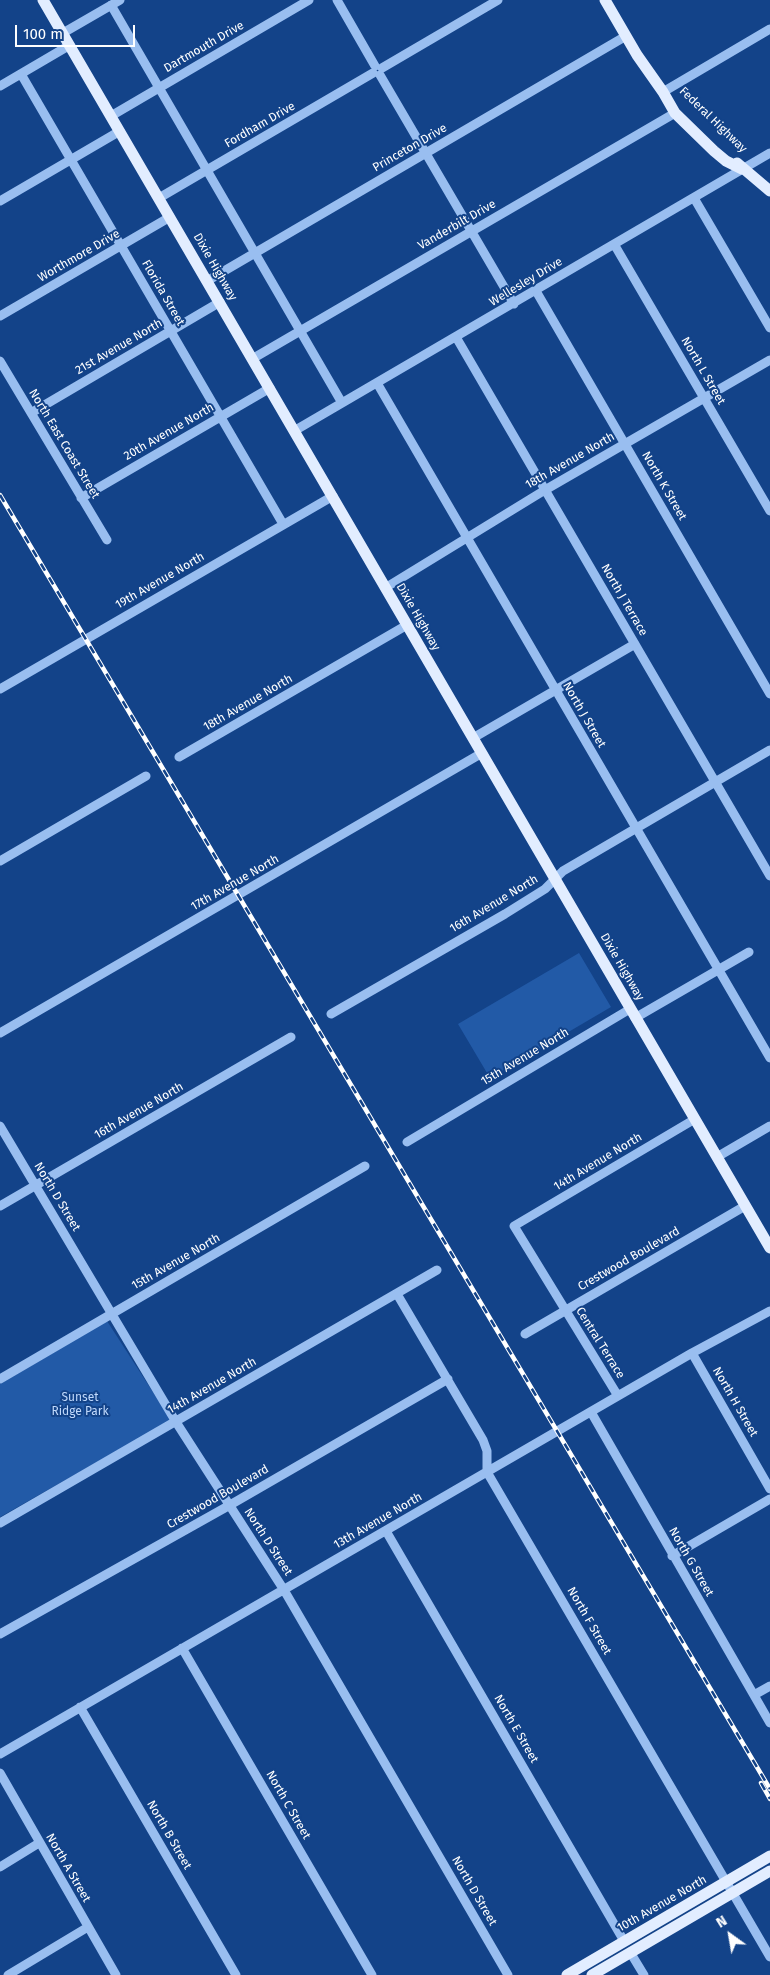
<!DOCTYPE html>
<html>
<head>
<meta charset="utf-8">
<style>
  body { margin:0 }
  #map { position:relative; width:770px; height:1975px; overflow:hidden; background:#134389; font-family:"Fira Sans",sans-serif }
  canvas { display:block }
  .north { position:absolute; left:705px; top:1910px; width:50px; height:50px; -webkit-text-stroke:4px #134389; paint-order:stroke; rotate:328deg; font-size:14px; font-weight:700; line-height:20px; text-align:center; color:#fff }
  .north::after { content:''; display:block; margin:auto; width:18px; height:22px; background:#fff; clip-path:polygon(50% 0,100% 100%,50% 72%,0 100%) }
  .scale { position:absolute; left:15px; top:25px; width:120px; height:22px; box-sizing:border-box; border:2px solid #fff; border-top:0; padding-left:6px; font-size:15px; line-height:18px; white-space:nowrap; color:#fff; -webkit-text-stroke:4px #134389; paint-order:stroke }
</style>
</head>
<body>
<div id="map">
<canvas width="770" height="1975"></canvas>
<div class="north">N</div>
<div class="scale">100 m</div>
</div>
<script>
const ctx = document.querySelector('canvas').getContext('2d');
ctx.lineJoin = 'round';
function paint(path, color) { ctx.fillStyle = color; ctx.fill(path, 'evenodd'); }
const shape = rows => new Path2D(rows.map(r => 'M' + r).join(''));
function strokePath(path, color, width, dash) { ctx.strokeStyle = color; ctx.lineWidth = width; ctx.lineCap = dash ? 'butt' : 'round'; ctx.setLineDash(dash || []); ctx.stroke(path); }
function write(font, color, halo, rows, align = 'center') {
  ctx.font = font + ' "Fira Sans",sans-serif'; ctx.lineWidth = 4; ctx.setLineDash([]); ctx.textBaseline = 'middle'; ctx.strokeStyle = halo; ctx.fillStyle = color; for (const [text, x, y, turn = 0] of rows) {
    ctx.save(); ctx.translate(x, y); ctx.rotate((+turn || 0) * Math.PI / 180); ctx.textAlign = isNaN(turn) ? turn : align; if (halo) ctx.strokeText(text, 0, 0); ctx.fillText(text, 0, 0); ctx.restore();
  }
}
paint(shape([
  [579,953,611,1007,490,1078,458,1024],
  [107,1321,171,1420,0,1517,0,1384]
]), '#225aa7');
strokePath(shape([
  [337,0,375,66],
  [111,5,342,403],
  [63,33,120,0],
  [382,68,498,0],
  [21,74,283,524],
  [380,75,514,304],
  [0,86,70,45],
  [663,92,770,29],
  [111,116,309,0],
  [159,198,373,73],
  [694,198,770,328],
  [0,201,120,131],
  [614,244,770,511],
  [207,281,626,36],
  [536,291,770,694],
  [0,316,170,217],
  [456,337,770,876],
  [252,359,675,113],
  [0,361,107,540],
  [377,383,770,1058],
  [31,413,220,302],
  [294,431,770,153],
  [81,498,270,388],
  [385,588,545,490,770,360],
  [0,689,333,496],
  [473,738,635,644],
  [179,757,407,625],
  [0,861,146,776],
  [331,1014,505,914,545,889,563,871,770,750],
  [635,1018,749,952],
  [0,1033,482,753],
  [0,1126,176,1422,284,1590,508,1975],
  [407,1142,630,1009],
  [717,1157,770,1126],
  [0,1206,291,1037],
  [397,1294,483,1440,487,1451,487,1472,770,1957],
  [525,1334,745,1206],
  [692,1353,770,1489],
  [0,1379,365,1166],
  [618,1396,514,1226,695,1119],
  [591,1412,770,1723],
  [0,1523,437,1270],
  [386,1531,624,1941],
  [672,1556,770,1499],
  [0,1634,230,1505,448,1379],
  [182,1648,372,1975],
  [754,1695,770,1686],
  [80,1707,236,1975],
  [0,1754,692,1353,770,1311],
  [0,1773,116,1975],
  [0,1867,39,1843],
  [630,1952,644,1975],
  [8,1975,88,1927]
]), '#99bef0', 9);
strokePath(shape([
  [43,0,770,1248],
  [605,0,637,55,663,92,675,113,714,151,726,161,742,169],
  [737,163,770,191],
  [567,1975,770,1856],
  [592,1975,770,1871]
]), '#e2edff', 11);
const rail = shape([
  [0,495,770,1789],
  [761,1783,770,1799]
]);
strokePath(rail, '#fff', 4.5);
strokePath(rail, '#134389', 2.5, [8]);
write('12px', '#fff', '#134389', [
  ["Dartmouth Drive",204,47,-30],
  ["Federal Highway",713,120,44],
  ["Fordham Drive",260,125,-30],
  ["Princeton Drive",410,148,-30],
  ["Vanderbilt Drive",457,225,-30],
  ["Worthmore Drive",79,256,-30],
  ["Dixie Highway",215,267,60],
  ["Wellesley Drive",526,282,-31],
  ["Florida Street",163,293,60],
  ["21st Avenue North",119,347,-30],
  ["North L Street",703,371,60],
  ["20th Avenue North",169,432,-30],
  ["North East Coast Street",64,444,59],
  ["18th Avenue North",570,461,-30],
  ["North K Street",664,486,60],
  ["19th Avenue North",160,581,-30],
  ["North J Terrace",624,600,60],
  ["Dixie Highway",418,617,60],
  ["18th Avenue North",248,703,-30],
  ["North J Street",584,715,60],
  ["17th Avenue North",235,883,-30],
  ["16th Avenue North",494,904,-31],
  ["Dixie Highway",622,967,60],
  ["15th Avenue North",525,1057,-31],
  ["16th Avenue North",139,1111,-30],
  ["14th Avenue North",598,1162,-31],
  ["North D Street",57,1197,59],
  ["Crestwood Boulevard",629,1259,-30],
  ["15th Avenue North",176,1262,-30],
  ["Central Terrace",600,1343,58],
  ["14th Avenue North",212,1386,-30],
  ["North H Street",735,1402,60],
  ["Crestwood Boulevard",218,1497,-30],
  ["13th Avenue North",378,1521,-30],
  ["North D Street",268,1542,57],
  ["North G Street",691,1562,60],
  ["North F Street",589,1621,60],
  ["North E Street",516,1729,60],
  ["North C Street",288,1805,60],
  ["North B Street",169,1835,60],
  ["North A Street",68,1868,60],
  ["North D Street",474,1891,60],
  ["10th Avenue North",662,1904,-30]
]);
write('12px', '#c0d9fc', '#134389', [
  ["Sunset",80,1398],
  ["Ridge Park",80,1412]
]);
</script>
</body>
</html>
